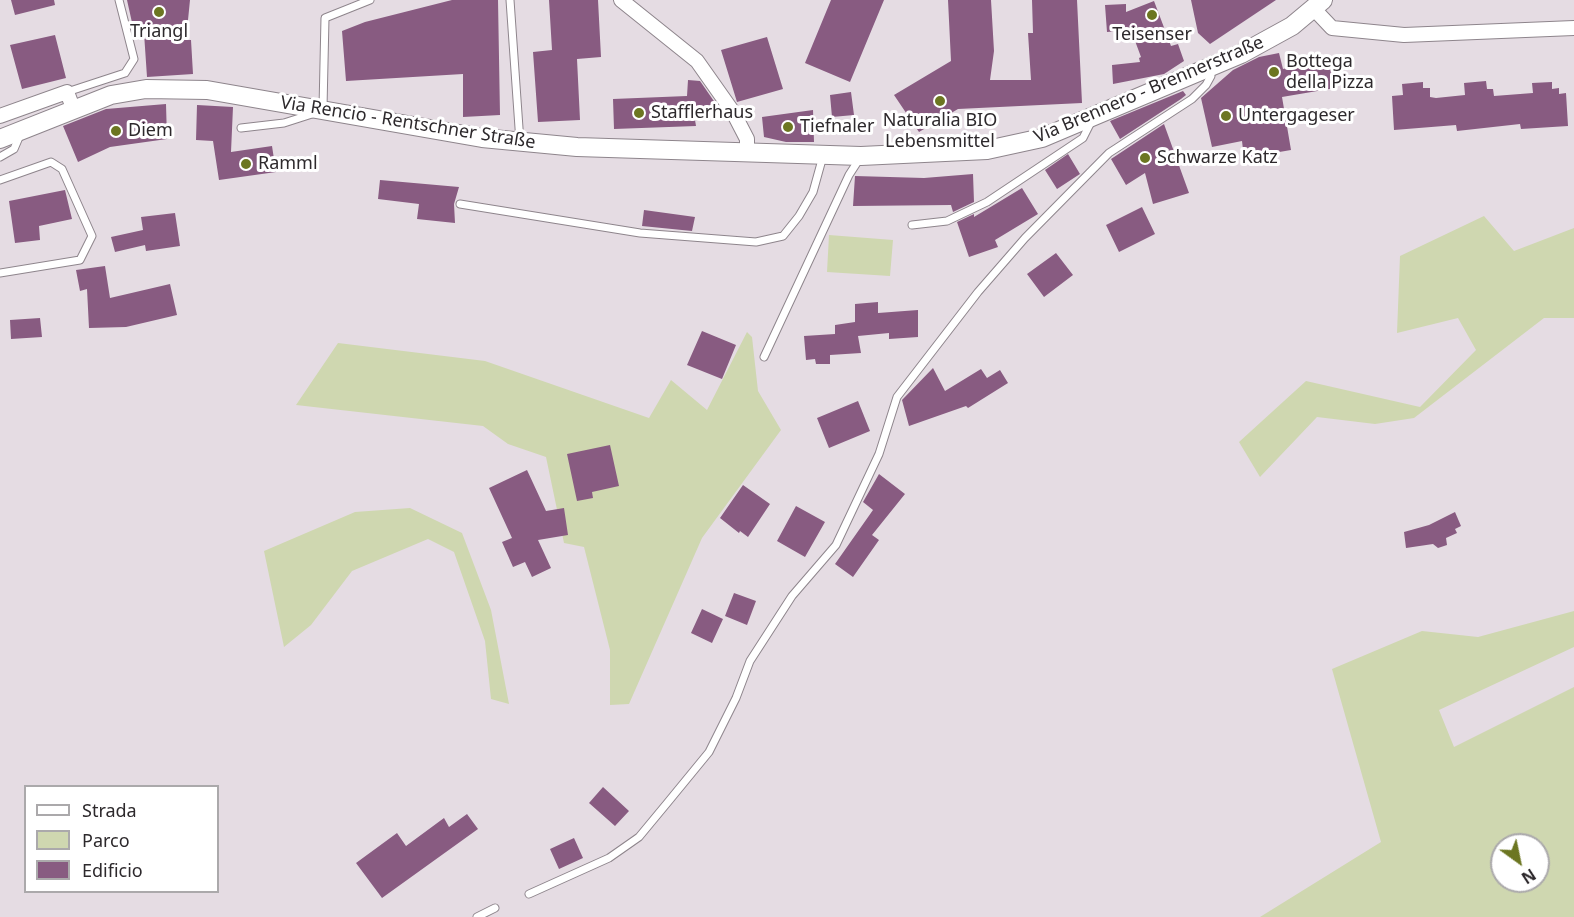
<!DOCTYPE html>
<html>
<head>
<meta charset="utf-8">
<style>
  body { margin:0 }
  #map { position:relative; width:1574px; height:917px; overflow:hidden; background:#e5dce3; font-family:"Noto Sans",sans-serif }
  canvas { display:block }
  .legend { position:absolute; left:24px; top:785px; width:195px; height:108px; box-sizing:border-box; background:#fff; border:2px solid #aba9ab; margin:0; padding:8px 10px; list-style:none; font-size:18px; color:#2d292c }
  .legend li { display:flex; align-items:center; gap:12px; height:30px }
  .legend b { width:30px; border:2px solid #aba9ab }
  .north { position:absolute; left:1490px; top:833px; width:60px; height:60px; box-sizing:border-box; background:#fff; border:2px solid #aba9ab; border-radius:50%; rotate:147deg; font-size:16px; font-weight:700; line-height:24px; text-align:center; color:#2d292c }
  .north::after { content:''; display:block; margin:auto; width:21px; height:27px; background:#6c7621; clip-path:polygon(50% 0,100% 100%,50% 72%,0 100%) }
</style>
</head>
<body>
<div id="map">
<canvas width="1574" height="917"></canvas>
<ul class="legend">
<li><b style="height:8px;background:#fff"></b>Strada</li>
<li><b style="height:16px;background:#cfd7b0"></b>Parco</li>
<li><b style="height:16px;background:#885b81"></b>Edificio</li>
</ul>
<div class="north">N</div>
</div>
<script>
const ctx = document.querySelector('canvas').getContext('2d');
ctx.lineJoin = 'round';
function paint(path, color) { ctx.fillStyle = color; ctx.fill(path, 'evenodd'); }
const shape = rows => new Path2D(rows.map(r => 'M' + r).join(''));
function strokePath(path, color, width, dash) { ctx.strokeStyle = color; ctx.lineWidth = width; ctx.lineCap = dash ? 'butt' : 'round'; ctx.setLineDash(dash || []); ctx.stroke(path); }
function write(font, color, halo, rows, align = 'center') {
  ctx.font = font + ' "Noto Sans",sans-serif'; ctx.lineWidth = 6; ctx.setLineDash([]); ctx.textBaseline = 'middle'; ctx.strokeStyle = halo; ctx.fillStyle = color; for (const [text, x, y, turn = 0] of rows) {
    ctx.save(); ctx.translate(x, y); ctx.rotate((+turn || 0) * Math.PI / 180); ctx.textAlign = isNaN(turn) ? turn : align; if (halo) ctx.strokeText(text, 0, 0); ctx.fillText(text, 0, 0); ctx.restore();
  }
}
paint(shape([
  [1484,216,1514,251,1574,228,1574,318,1544,318,1414,418,1375,424,1317,417,1260,477,1239,442,1306,381,1420,407,1476,350,1458,318,1397,333,1400,256],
  [829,235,893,240,890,276,827,272],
  [747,332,752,337,758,391,781,430,702,538,629,704,610,705,610,650,584,547,564,543,546,457,508,444,483,426,296,405,338,343,485,361,649,418,671,380,707,410],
  [410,508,462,533,491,610,509,704,491,699,485,641,454,552,428,539,352,571,311,625,284,647,264,551,355,512],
  [1574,611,1574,647,1439,710,1454,747,1574,687,1574,917,1260,917,1381,842,1332,669,1422,631,1478,637],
  [1502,845,1538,845,1538,881,1502,881]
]), '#cfd7b0');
paint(shape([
  [11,0,54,0,55,5,15,15],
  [127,0,190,0,186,40,191,40,193,74,147,77,144,33,135,36],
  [452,0,498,0,500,115,463,117,463,74,346,81,342,31,365,22],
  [549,0,598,0,601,57,577,59,580,120,538,122,533,52,552,50],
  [831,0,884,0,850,82,805,63],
  [948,0,991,0,994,51,990,80,1031,80,1028,33,1033,33,1032,0,1077,0,1082,103,958,109,919,132,894,95,951,61],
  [1191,0,1276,0,1210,44,1198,33],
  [1154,1,1171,46,1178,44,1184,61,1164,74,1113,84,1112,65,1140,62,1139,58,1141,57,1131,30,1107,32,1105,5,1126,4,1126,12],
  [55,35,66,78,22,89,10,45],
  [767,37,783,89,737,102,721,50],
  [1279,53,1283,69,1331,58,1335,88,1282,97,1291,150,1244,158,1242,141,1212,147,1201,98,1233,70,1259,57],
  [688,80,700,81,718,107,694,114,696,126,614,129,613,99,687,96],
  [1486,81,1487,89,1493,89,1494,96,1533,93,1532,83,1552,82,1552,89,1559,88,1559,94,1566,93,1568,126,1521,129,1520,124,1457,131,1456,125,1394,130,1392,96,1403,95,1402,84,1423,82,1423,88,1430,88,1430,97,1436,98,1465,95,1464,83],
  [1183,91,1186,95,1181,99,1120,139,1110,121],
  [851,92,854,115,832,117,830,95],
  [166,104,167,139,110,147,78,162,63,126,106,109],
  [197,105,233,107,231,152,272,146,276,172,219,180,213,141,196,140],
  [813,110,814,142,786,142,764,137,762,117],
  [1164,124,1189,193,1153,204,1145,173,1126,185,1111,159],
  [1068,154,1080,174,1057,189,1045,170],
  [973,174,974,202,953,212,951,205,853,206,855,176,924,178],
  [380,180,459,187,454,204,455,223,417,219,419,204,378,199],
  [1022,188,1038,214,995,240,998,247,969,257,957,222,974,214,974,217],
  [65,190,72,219,39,226,40,240,15,243,9,201],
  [1142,207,1155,234,1119,252,1106,225],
  [644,210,695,217,692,231,642,226],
  [175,213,180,246,146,251,145,245,115,252,111,237,143,230,141,217],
  [1056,253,1073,275,1044,297,1027,274],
  [105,266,110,298,170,284,177,315,126,327,89,328,87,289,80,291,76,270],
  [878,302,878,313,918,310,918,337,889,339,889,333,858,336,861,353,830,355,830,364,816,364,815,359,806,360,804,336,835,334,835,325,855,322,855,304],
  [40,318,42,337,11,339,10,320],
  [702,331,736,345,722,379,687,365],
  [933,368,945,391,981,369,987,378,1000,370,1008,383,968,408,966,406,909,426,902,400],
  [858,401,870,431,829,448,817,418],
  [610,445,619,486,592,492,593,498,577,501,567,454],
  [527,470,546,511,564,508,568,535,538,540,551,568,532,577,525,562,513,567,502,542,512,538,489,488],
  [879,474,905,494,872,535,879,540,853,577,835,564,873,510,863,502],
  [743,485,770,504,748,537,740,531,739,533,720,518],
  [796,506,825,522,805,557,777,541],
  [1455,512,1461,526,1455,529,1457,533,1446,538,1447,545,1438,548,1433,544,1406,548,1404,532,1429,525],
  [734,593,756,601,747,625,725,616],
  [702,609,723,619,712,643,691,633],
  [603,787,629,811,615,826,589,803],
  [467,814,478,829,382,898,356,863,397,833,406,846,444,818,449,827],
  [574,838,583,858,559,869,550,849]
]), '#885b81');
const service = shape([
  [510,0,520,142],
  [67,92,125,73,134,59,119,0],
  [323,108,325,18,370,0],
  [241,128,284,123,312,114],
  [0,157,14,149,20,135],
  [0,180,51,162,62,169,92,236,80,260,0,273],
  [460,204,640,233,756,242,783,236,799,216,813,192,823,156],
  [912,225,947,221,987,202,1083,138,1091,122],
  [764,357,849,175,860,158],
  [529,894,609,858,639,837,668,802,709,752,736,698,750,661,792,596,836,545,879,454,897,397,978,292,1025,238,1109,153,1192,99,1206,85,1211,76,1209,70],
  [477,917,495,908]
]);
const minor = shape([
  [621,0,697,61,733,112,747,139,747,151],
  [1314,9,1332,28,1404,35],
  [1404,35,1574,28],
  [0,116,67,92,73,108]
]);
const tertiary = shape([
  [0,139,111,95,146,89,207,90,482,138,577,147,861,156,987,150,1042,138,1241,54,1292,26,1323,0]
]);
strokePath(service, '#8e858c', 9);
strokePath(minor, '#8e858c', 16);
strokePath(tertiary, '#8e858c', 20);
strokePath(service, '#fff', 7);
strokePath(minor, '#fff', 14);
strokePath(tertiary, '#fff', 18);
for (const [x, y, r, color] of [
  [159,12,6,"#6c7621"],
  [1152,15,6,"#6c7621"],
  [1274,72,6,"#6c7621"],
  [940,101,6,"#6c7621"],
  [639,113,6,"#6c7621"],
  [1226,116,6,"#6c7621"],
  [788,127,6,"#6c7621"],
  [116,131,6,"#6c7621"],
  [1145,158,6,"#6c7621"],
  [246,164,6,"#6c7621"]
]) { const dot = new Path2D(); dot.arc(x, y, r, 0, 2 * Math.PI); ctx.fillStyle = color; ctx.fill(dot); strokePath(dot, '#fff', 2); }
write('18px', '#2d292c', '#fff', [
  ["Triangl",159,32,"center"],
  ["Teisenser",1152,35,"center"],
  ["Bottega",1286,62],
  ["della Pizza",1286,83],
  ["Stafflerhaus",651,113],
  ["Untergageser",1238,116],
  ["Naturalia BIO",940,121,"center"],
  ["Lebensmittel",940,142,"center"],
  ["Tiefnaler",800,127],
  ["Diem",128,131],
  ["Schwarze Katz",1157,158],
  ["Ramml",258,164]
], 'left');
write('18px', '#2d292c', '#fff', [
  ["Via Brennero - Brennerstraße",1149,90,-23],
  ["Via Rencio - Rentschner Straße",408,123,9]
]);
</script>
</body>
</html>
